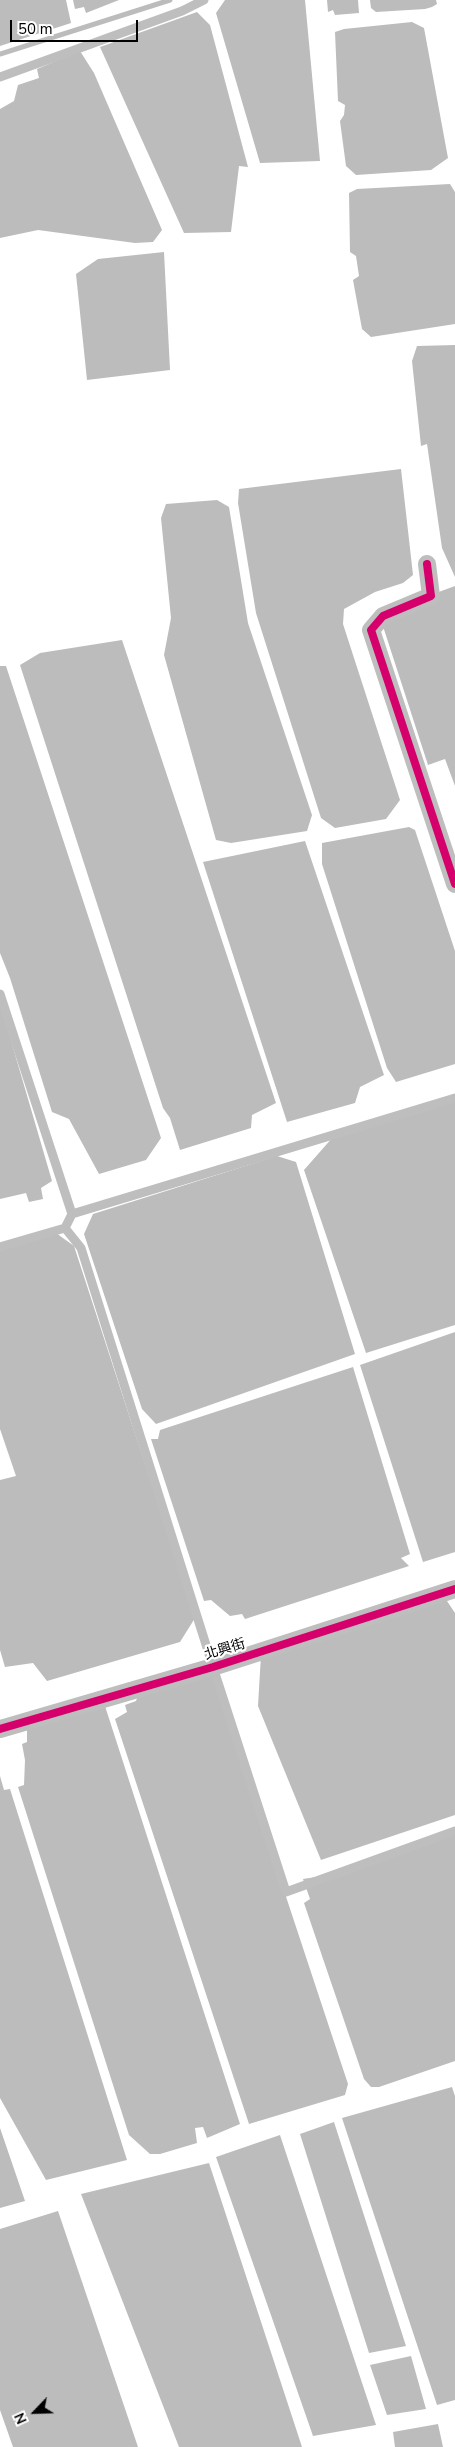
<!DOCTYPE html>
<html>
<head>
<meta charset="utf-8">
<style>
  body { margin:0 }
  #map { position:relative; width:455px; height:2447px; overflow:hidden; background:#fff; font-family:"Nunito Sans",sans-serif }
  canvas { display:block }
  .north { position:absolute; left:10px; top:2387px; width:50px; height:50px; -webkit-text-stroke:4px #fff; paint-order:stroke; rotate:246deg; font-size:14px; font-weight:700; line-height:20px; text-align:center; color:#000 }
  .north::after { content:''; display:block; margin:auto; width:18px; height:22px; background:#000; clip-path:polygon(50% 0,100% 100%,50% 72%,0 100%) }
  .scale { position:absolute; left:10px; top:20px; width:128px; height:22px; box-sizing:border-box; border:2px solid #000; border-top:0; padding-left:6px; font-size:15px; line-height:18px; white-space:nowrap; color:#000; -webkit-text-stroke:4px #fff; paint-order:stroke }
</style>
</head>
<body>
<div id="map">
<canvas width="455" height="2447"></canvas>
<div class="north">N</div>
<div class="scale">50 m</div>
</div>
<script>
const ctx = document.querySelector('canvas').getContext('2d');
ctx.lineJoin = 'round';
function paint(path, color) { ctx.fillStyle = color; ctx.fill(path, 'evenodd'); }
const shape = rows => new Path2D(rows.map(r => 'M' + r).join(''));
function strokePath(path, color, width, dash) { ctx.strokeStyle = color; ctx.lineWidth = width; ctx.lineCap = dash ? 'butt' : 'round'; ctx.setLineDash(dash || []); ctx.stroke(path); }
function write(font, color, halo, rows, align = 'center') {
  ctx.font = font + ' "Nunito Sans","Noto Sans TC",sans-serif'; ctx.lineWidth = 4.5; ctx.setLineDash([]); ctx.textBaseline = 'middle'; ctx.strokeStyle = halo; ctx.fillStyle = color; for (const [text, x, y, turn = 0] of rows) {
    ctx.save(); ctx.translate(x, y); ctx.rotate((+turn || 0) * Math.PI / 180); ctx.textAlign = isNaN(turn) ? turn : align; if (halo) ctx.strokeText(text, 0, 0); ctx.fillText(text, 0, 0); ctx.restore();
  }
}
paint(shape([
  [0,0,66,0,71,23,0,46],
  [73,0,119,0,86,13,84,7,75,9],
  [225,0,305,0,320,161,260,163,216,13],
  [327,0,358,0,359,13,335,15,333,10,328,12],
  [370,0,436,0,437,4,432,7,425,9,376,12,371,8],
  [197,12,210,25,248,167,239,166,231,232,184,233,100,47],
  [412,22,424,28,448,158,431,170,356,175,346,166,340,121,344,115,345,105,338,101,335,32,344,29],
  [80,51,94,73,162,230,153,242,135,243,38,230,0,238,0,109,14,101,18,85,39,78,37,69],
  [450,184,455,192,455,324,371,337,362,329,353,280,359,276,356,256,350,252,349,193,357,189],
  [164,252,170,370,87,380,76,274,98,259],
  [455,345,455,577,442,548,427,444,421,446,412,361,417,346],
  [401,469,413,575,403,583,375,592,344,609,343,624,400,800,386,819,335,828,321,818,256,613,238,503,239,489],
  [217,500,229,507,248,623,312,815,307,831,231,843,216,840,164,655,171,618,161,518,166,504],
  [455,586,455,786,445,759,428,765,379,614],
  [122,640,276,1103,252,1115,251,1128,180,1150,170,1118,163,1108,20,665,40,653],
  [0,666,6,666,161,1138,146,1160,99,1174,69,1119,52,1112,10,978,0,953],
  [409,827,415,830,455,951,455,1064,396,1082,387,1068,322,864,322,843],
  [305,841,384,1075,360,1087,355,1103,287,1122,203,862],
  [0,1003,52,1181,41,1188,43,1199,29,1202,26,1193,0,1199],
  [455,1102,455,1325,366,1353,304,1170,333,1137],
  [277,1156,296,1162,355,1354,156,1424,142,1409,84,1234,93,1214],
  [56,1233,74,1246,195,1618,180,1642,47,1681,33,1663,5,1667,0,1650,0,1480,16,1476,0,1429,0,1250],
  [455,1332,455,1552,423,1562,360,1365],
  [353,1367,410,1554,401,1558,409,1566,245,1619,242,1614,230,1616,211,1600,204,1601,151,1439,158,1439,160,1430],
  [445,1598,455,1613,455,1815,321,1860,258,1706,261,1655],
  [212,1673,348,2084,345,2095,249,2124,115,1719,127,1712,125,1705,136,1701,139,1693],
  [104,1703,240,2124,207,2138,203,2127,195,2128,197,2143,160,2154,150,2154,129,2135,18,1787,24,1785,25,1760,22,1744,27,1742,27,1728],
  [0,1776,4,1790,10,1789,127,2160,46,2180,0,2098],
  [455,1830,455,2061,379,2087,371,2087,364,2079,304,1903,310,1899,303,1879,316,1877],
  [452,2087,455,2096,455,2400,437,2405,342,2118],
  [334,2122,406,2346,369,2353,300,2134],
  [0,2128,25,2201,0,2208],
  [280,2135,376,2425,313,2436,216,2157],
  [209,2163,302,2447,179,2447,81,2194],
  [58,2211,138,2447,13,2447,0,2410,0,2229],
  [411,2356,426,2409,387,2415,370,2365],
  [438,2424,443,2447,395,2447,393,2432]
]), '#bcbcbc');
strokePath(shape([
  [0,54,170,0]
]), '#bcbcbc', 5);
strokePath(shape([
  [0,77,182,11,204,0],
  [0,994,72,1214,65,1228,81,1248,213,1667,286,1892,455,1831],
  [72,1214,455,1098],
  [0,1247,65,1228]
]), '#bebebe', 9);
strokePath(shape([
  [427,564,431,596,383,616,371,630,455,884],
  [0,1729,213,1667,455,1589]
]), '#bebebe', 18);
strokePath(shape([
  [427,564,431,596,383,616,371,630,455,884],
  [0,1729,213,1667,455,1589]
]), '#d6006c', 8);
write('14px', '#000', '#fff', [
  ["北興街",225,1650,-17]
]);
</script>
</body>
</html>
